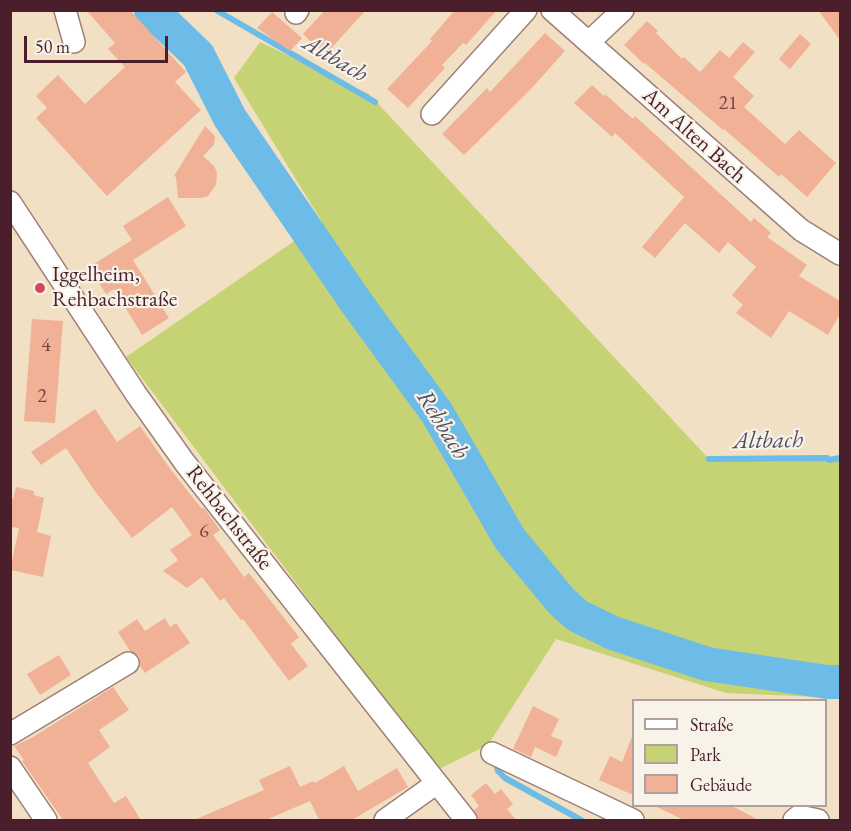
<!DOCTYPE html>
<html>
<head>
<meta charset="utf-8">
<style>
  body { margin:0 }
  #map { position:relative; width:851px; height:831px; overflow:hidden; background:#f2e0c5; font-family:"EB Garamond",serif }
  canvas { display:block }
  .frame { position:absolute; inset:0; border:12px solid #4a1f2b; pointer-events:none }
  .legend { position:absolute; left:632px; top:699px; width:195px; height:108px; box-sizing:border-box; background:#f7f3e8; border:2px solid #b29e9c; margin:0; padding:8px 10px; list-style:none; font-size:18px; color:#4a1f2b }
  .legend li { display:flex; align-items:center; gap:12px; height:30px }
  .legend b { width:30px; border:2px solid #b29e9c }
  .scale { position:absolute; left:24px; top:36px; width:144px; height:27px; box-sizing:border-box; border:3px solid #4a1f2b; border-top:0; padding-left:8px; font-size:18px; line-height:21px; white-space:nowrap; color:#4a1f2b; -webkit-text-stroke:4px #f7f3e8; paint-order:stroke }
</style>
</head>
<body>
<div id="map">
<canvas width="851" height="831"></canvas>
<div class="frame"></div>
<ul class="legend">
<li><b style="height:8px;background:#fff"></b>Straße</li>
<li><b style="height:16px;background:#c6d375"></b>Park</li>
<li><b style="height:16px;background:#f1b196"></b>Gebäude</li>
</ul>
<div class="scale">50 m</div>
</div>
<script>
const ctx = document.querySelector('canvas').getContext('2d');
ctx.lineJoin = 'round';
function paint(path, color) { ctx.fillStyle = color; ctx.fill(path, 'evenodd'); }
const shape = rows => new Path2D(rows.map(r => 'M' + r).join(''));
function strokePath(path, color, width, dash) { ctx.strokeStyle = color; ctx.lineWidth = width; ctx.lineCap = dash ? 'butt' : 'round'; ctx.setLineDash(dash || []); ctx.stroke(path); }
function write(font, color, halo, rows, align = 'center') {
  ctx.font = font + ' "EB Garamond",serif'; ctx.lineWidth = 4.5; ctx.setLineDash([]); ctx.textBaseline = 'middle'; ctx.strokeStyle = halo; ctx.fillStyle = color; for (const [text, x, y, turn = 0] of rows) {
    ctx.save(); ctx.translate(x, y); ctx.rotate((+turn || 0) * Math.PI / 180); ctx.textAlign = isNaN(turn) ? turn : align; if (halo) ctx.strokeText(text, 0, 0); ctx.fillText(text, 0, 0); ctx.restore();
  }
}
paint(shape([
  [260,42,369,94,709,459,840,458,840,698,726,693,556,639,488,745,439,769,342,644,126,357,322,222,234,78]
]), '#c6d375');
strokePath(shape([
  [216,10,375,102],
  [709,459,827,458],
  [829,460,840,458],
  [496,762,498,771,505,778,581,820]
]), '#6dbbe7', 6);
strokePath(shape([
  [151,10,198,55,230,118,358,305,437,413,510,539,562,602,578,616,613,633,707,664,827,682,840,682]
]), '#6dbbe7', 34);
paint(shape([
  [86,10,130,10,186,72,175,82,201,110,107,196,36,118,47,108,36,96,58,75,85,104,125,67,108,49,115,43],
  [325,10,366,10,325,55,303,34],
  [455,10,497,10,466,45,463,43,442,65,445,68,408,108,387,89,432,41,430,39],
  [818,10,840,10,840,40],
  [272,12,302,38,290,51,257,28],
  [647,21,658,31,656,33,682,59,684,57,700,72,720,50,729,58,743,42,755,52,733,77,754,96,744,107,785,144,799,130,836,163,807,197,781,174,779,177,724,129,723,130,645,63,644,64,624,45],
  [545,33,565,51,530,90,464,155,442,134,487,88,490,92],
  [800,34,811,44,790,69,779,59],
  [592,85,604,96,605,94,633,119,635,116,751,222,754,218,771,233,767,237,807,265,799,276,840,301,840,314,828,335,789,311,771,338,736,313,743,305,732,295,756,267,728,242,719,253,685,223,655,258,642,247,684,197,615,133,612,137,574,103],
  [205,126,215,136,214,145,203,156,214,166,217,172,216,185,208,196,201,198,178,198,176,177,174,176],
  [168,197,186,226,133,260,169,318,142,335,114,289,106,294,89,267,132,240,123,226],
  [32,319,63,321,55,423,24,421],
  [95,409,117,442,140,426,171,470,202,509,204,508,220,530,213,535,244,577,249,573,299,637,291,644,308,666,289,681,243,619,241,620,224,598,220,601,202,577,187,588,163,571,178,560,170,550,192,535,172,507,132,538,94,490,66,448,41,465,31,452],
  [16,487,34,491,34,495,44,498,37,532,51,536,43,577,10,570,19,528,10,527,10,498,13,499],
  [165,618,170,627,176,623,190,643,145,673,140,666,139,656,130,651,118,632,137,619,145,631],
  [59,655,71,675,40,695,27,674],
  [113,687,129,710,99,730,110,747,88,763,114,803,126,796,141,820,63,820,22,761,24,760,14,746,33,737],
  [533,706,559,719,551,736,563,741,556,757,535,747,531,757,513,749],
  [633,734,633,795,599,780,610,756,622,762],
  [290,766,300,787,313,781,315,783,344,766,358,791,397,768,408,787,352,820,319,820,310,801,266,820,194,820,264,790,259,780],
  [486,783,495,794,501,789,513,804,507,809,516,820,478,820,474,810,479,806,471,795],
  [655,806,732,806,759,820,684,820]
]), '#f1b196');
const minor = shape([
  [65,10,74,42],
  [552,10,801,230,840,254],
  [296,13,298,10],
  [589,42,623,10],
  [432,114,526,10],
  [10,202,136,394,185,463,466,820],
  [10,734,128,663],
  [492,753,633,820],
  [10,767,46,820],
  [385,820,437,783],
  [794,820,799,816,818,820]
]);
strokePath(minor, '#9e8078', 24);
strokePath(minor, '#fff', 21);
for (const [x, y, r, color] of [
  [40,288,6,"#d1495b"]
]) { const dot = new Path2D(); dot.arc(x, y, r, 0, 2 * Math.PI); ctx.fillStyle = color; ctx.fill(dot); strokePath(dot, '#f7f3e8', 2); }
write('20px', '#744446', null, [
  ["21",728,104],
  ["4",46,346],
  ["2",42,397],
  ["6",204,532]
]);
write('22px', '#4a1f2b', '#f7f3e8', [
  ["Am Alten Bach",694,136,42],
  ["Rehbachstraße",229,518,52]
]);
write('22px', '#4a1f2b', '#f7f3e8', [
  ["Iggelheim,",52,275],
  ["Rehbachstraße",52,300]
], 'left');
write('italic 24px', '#544e63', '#f7f3e8', [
  ["Altbach",335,59,30],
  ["Rehbach",442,425,58],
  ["Altbach",768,441,-1]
]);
</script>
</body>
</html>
